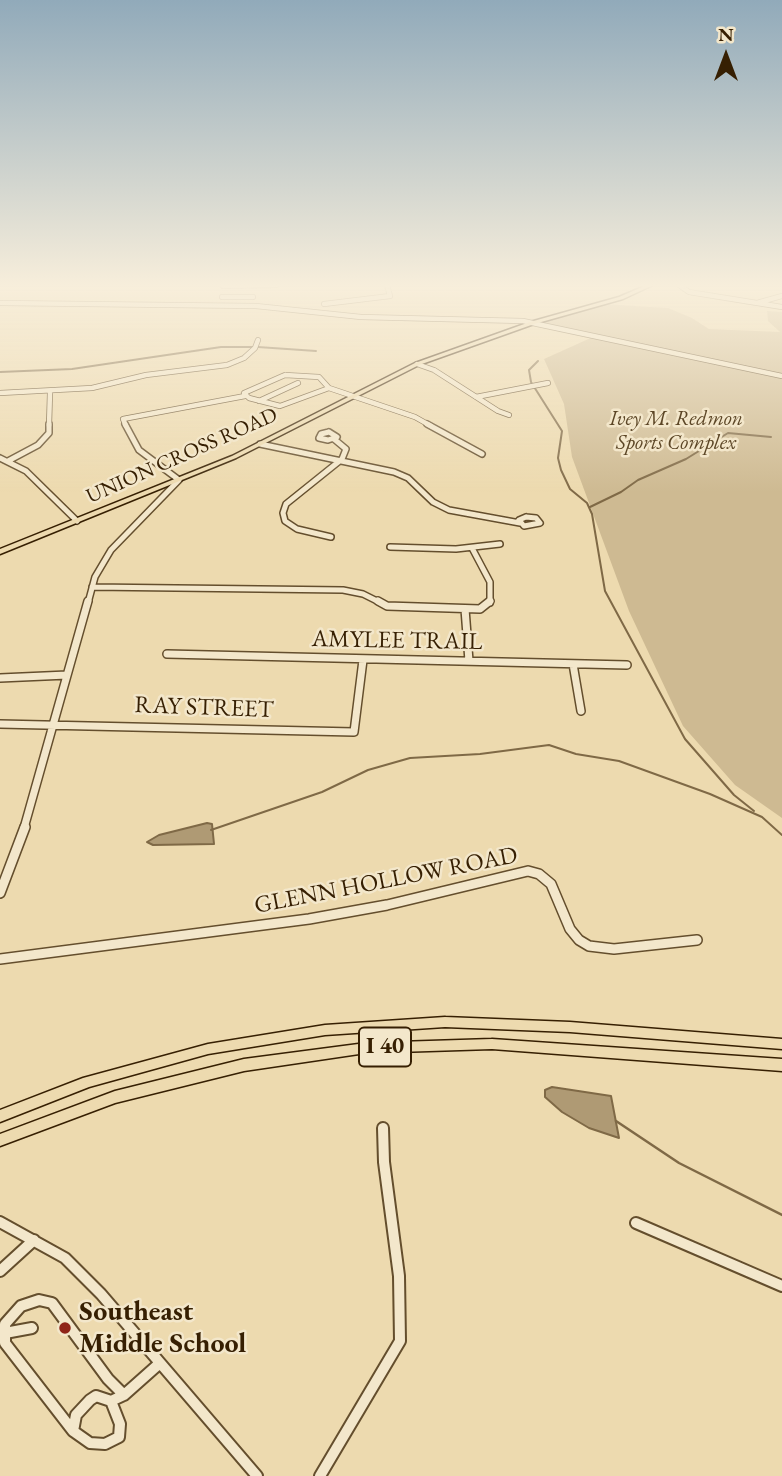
<!DOCTYPE html>
<html>
<head>
<meta charset="utf-8">
<style>
  body { margin:0 }
  #map { position:relative; width:782px; height:1476px; overflow:hidden; background:#eddaaf; font-family:"EB Garamond",serif }
  canvas { display:block }
  .north { position:absolute; left:691px; top:21px; width:70px; height:70px; -webkit-text-stroke:5px #f3e7cb; paint-order:stroke; rotate:0deg; font-size:19px; font-weight:700; line-height:28px; text-align:center; color:#361f02 }
  .north::after { content:''; display:block; margin:auto; width:24px; height:32px; background:#361f02; clip-path:polygon(50% 0,100% 100%,50% 72%,0 100%) }
</style>
</head>
<body>
<div id="map">
<canvas width="782" height="1476"></canvas>
<div class="north">N</div>
</div>
<script>
const ctx = document.querySelector('canvas').getContext('2d');
ctx.lineJoin = 'round';
function paint(path, color) { ctx.fillStyle = color; ctx.fill(path, 'evenodd'); }
const shape = rows => new Path2D(rows.map(r => 'M' + r).join(''));
function strokePath(path, color, width, dash) { ctx.strokeStyle = color; ctx.lineWidth = width; ctx.lineCap = dash ? 'butt' : 'round'; ctx.setLineDash(dash || []); ctx.stroke(path); }
function write(font, color, halo, rows, align = 'center') {
  ctx.font = font + ' "EB Garamond",serif'; ctx.lineWidth = 5; ctx.setLineDash([]); ctx.textBaseline = 'middle'; ctx.strokeStyle = halo; ctx.fillStyle = color; for (const [text, x, y, turn = 0] of rows) {
    ctx.save(); ctx.translate(x, y); ctx.rotate((+turn || 0) * Math.PI / 180); ctx.textAlign = isNaN(turn) ? turn : align; if (halo) ctx.strokeText(text, 0, 0); ctx.fillText(text, 0, 0); ctx.restore();
  }
}
paint(shape([
  [603,304,668,308,692,318,709,329,780,332,768,321,767,311,782,312,782,818,735,785,683,726,629,611,572,457,564,404,544,359,595,336,532,323]
]), '#ceba92');
const water = shape([
  [207,823,212,824,214,844,153,845,147,842,159,835,207,823],
  [552,1087,611,1096,619,1138,589,1128,562,1112,545,1097,545,1090,552,1087]
]);
paint(water, '#af9a74');
strokePath(water, '#7f6946', 2);
strokePath(shape([
  [258,347,316,351],
  [538,361,529,370,531,382,562,431,558,458,561,470,570,489,587,503,592,514,605,591,685,739,734,795,754,811],
  [0,372,72,369,221,347,253,347],
  [590,507,621,492,638,480,686,459,728,433,771,437],
  [211,830,322,792,368,770,410,758,480,754,549,745,576,754,619,761,710,794,762,817,782,835]
]), '#7f6946', 2);
strokePath(shape([
  [616,1121,679,1163,782,1215]
]), '#7f6946', 2.5);
const minorFar4 = shape([
  [679,285,689,292,782,307],
  [223,286,276,285],
  [222,297,253,297],
  [0,303,256,306,361,317,523,321,782,376],
  [757,303,782,296],
  [324,304,390,296,387,285],
  [417,364,434,370,498,411,509,415],
  [285,375,319,377,329,388,280,406,249,398,244,393,285,375],
  [329,388,415,417,431,426],
  [0,393,92,388,146,375,227,365,244,358,255,348,258,340],
  [476,397,548,383],
  [259,401,298,383],
  [49,426,50,392],
  [126,426,123,419,245,396]
]);
const minorFar3 = shape([
  [427,424,482,454],
  [329,432,337,437,328,440,319,438,321,434,329,432],
  [260,444,394,472,408,478,433,502,449,510,520,523],
  [0,458,26,471,77,521],
  [8,461,38,445,49,433,49,424],
  [526,517,536,518,540,523,524,526,519,520,526,517],
  [331,537,297,529,285,521,283,513,286,504,342,459,346,449,334,439],
  [390,547,456,549,500,544],
  [472,548,490,582,490,603],
  [92,587,343,590,363,594,381,603],
  [88,603,95,577,111,550,179,480,139,450,125,424]
]);
const minorFar2 = shape([
  [378,601,387,606,480,609,490,601],
  [465,609,469,661],
  [167,654,627,665],
  [573,664,581,711],
  [0,678,67,675],
  [0,724,354,732,363,660],
  [24,828,88,601]
]);
const minorFar1 = shape([
  [0,893,25,827],
  [0,959,309,919,387,905,528,871,539,874,551,884,570,929,579,940,589,946,614,949,697,940]
]);
const minor = shape([
  [0,1222,65,1258,101,1294,257,1476],
  [636,1223,782,1286],
  [0,1271,34,1240],
  [5,1333,32,1328],
  [111,1401,120,1424,119,1437,105,1444,90,1443,73,1431,5,1343,5,1324,21,1306,39,1300,52,1303,108,1379,124,1395],
  [73,1431,76,1415,90,1400,96,1396,111,1401,124,1395,160,1363],
  [320,1476,400,1341,399,1276,384,1162,383,1128]
]);
const major = shape([
  [647,285,653,285,623,299,534,324,419,365,236,458,0,554,0,549,232,456,415,363,530,322,619,297,647,285]
]);
const highway = shape([
  [445,1017,570,1022,782,1039,782,1049,570,1032,445,1027,325,1035,208,1054,89,1087,0,1122,0,1110,83,1078,208,1044,325,1025,445,1017],
  [492,1039,782,1059,782,1071,492,1049,366,1053,244,1071,115,1103,0,1146,0,1134,115,1091,244,1059,366,1043,492,1039]
]);
strokePath(minorFar4, '#644e2d', 6);
strokePath(minorFar3, '#644e2d', 8);
strokePath(minorFar2, '#644e2d', 10);
strokePath(minorFar1, '#644e2d', 12);
strokePath(minor, '#644e2d', 14);
strokePath(major, '#361f02', 3);
strokePath(highway, '#361f02', 3);
strokePath(minorFar4, '#f3e7cb', 4.5);
strokePath(minorFar3, '#f3e7cb', 5);
strokePath(minorFar2, '#f3e7cb', 7);
strokePath(minorFar1, '#f3e7cb', 9);
strokePath(minor, '#f3e7cb', 10);
paint(major, '#eddaaf');
paint(highway, '#eddaaf');
const sky = ctx.createLinearGradient(0, 0, 0, 492);
sky.addColorStop(0, '#91aaba');
sky.addColorStop(0.58, '#f7eedb');
sky.addColorStop(1, '#f7eedb00');
ctx.fillStyle = sky;
ctx.fillRect(0, 0, 782, 492);
for (const [x, y, r, color] of [
  [65,1328,7,"#8f2418"]
]) { const dot = new Path2D(); dot.arc(x, y, r, 0, 2 * Math.PI); ctx.fillStyle = color; ctx.fill(dot); strokePath(dot, '#f3e7cb', 2.5); }
write('italic 21px', '#5c4626', '#f3e7cb', [
  ["Ivey M. Redmon",676,419],
  ["Sports Complex",676,443]
]);
write('21px', '#361f02', '#f3e7cb', [
  ["UNION CROSS ROAD",182,456,-24]
]);
for (const [x, y, w] of [
  [385,1047,52]
]) { const box = new Path2D(); box.roundRect(x - w / 2, y - 19.5, w, 39, 5); ctx.fillStyle = '#f3e7cb'; ctx.fill(box); strokePath(box, '#361f02', 2); }
write('bold 23px', '#361f02', null, [
  ["I 40",385,1047]
]);
write('24px', '#361f02', '#f3e7cb', [
  ["AMYLEE TRAIL",397,641,1],
  ["RAY STREET",204,708,2],
  ["GLENN HOLLOW ROAD",386,881,-11]
]);
write('bold 28px', '#361f02', '#f3e7cb', [
  ["Southeast",79,1312],
  ["Middle School",79,1344]
], 'left');
</script>
</body>
</html>
